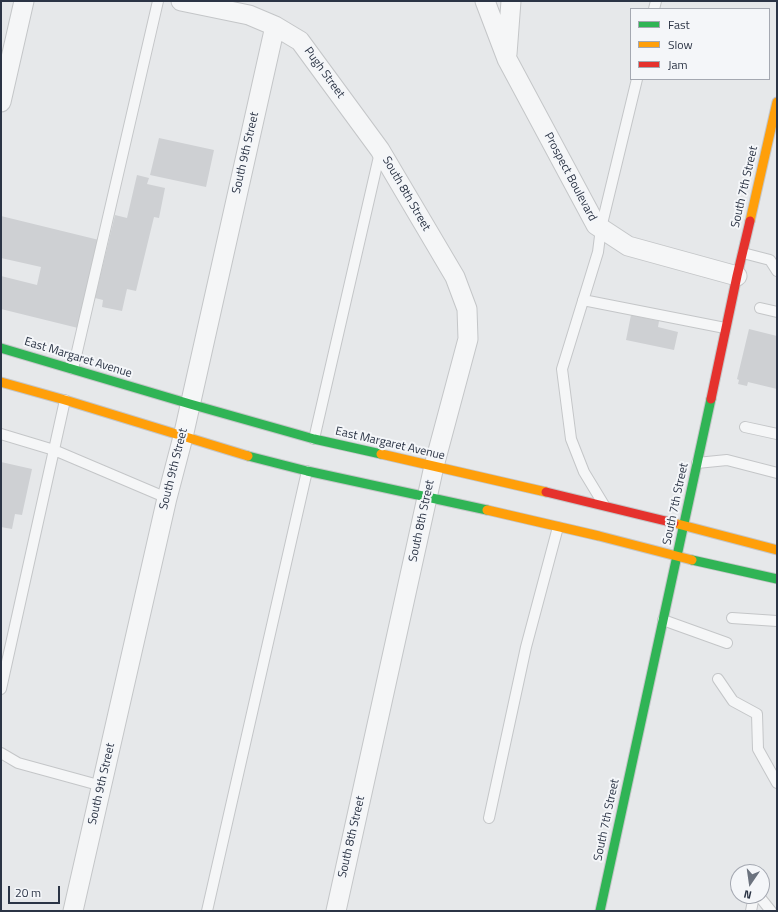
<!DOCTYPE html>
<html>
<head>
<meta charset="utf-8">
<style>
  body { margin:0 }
  #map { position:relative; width:778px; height:912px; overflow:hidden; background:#e6e8ea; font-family:"Titillium Web",sans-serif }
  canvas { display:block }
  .frame { position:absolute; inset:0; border:2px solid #2b3445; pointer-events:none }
  .legend { position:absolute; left:630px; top:8px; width:140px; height:72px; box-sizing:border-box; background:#f4f6f9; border:1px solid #a4a8b1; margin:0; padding:5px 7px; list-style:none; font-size:12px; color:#2b3445 }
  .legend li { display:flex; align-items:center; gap:8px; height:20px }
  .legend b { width:20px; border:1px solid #a4a8b1 }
  .north { position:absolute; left:730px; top:864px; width:40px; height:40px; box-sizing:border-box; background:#f4f6f9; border:1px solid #a4a8b1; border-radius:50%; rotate:193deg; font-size:11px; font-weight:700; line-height:16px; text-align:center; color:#2b3445 }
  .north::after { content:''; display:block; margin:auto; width:14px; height:18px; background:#6c737f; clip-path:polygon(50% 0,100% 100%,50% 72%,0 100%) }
  .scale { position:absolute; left:8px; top:886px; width:52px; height:18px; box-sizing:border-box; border:2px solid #2b3445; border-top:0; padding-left:5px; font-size:12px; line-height:14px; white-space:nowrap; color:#2b3445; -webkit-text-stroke:3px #f4f6f9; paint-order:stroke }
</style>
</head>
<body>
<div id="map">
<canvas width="778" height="912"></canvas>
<div class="frame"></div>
<ul class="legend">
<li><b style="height:5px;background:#30b455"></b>Fast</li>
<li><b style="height:5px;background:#ff9f0a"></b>Slow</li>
<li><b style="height:5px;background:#e5322d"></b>Jam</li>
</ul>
<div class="north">N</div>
<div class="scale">20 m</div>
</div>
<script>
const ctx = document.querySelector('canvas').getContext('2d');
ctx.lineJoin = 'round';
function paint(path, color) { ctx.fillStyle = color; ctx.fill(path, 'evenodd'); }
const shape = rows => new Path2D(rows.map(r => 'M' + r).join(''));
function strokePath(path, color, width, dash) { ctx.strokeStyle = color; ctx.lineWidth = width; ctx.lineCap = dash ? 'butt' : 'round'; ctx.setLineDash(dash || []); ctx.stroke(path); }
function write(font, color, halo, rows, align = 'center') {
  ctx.font = font + ' "Titillium Web",sans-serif'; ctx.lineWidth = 4; ctx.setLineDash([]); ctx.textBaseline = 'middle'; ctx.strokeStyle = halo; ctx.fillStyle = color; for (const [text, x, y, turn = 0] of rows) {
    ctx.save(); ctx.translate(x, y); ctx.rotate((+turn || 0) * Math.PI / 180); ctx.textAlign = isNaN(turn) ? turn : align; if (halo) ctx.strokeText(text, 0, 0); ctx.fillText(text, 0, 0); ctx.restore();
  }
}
paint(shape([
  [159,138,214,150,206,187,150,175],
  [137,175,149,178,147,184,165,188,159,218,154,217,136,291,127,289,122,311,102,307,103,300,95,298,115,215,127,218],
  [1,216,99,240,78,328,1,309,1,276,37,285,41,267,1,258],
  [631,315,659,321,658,327,678,332,674,350,626,340],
  [749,329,777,336,777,389,748,382,747,386,738,384,739,380,737,379],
  [1,462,32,469,22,515,15,514,12,529,1,527]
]), '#ced0d3');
const lane = shape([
  [654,9,656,1],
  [743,253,770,260,777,271],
  [583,300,725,328],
  [760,308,777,312],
  [73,369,158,1],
  [745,427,777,434],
  [1,434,54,450,167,498],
  [314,439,380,152],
  [697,463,727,460,777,473],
  [604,505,584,472,571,439,562,369,598,252,601,228,637,79],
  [732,618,777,621],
  [663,620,727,643],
  [718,679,733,701,757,714,758,749,777,783],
  [1,689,65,400],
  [1,753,18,763,102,786],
  [489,818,526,647,558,527],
  [759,896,771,911],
  [207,911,307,471],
  [751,911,754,896]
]);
const street = shape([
  [181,1,249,15,275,26,300,41,380,150,455,277,467,309,468,339,434,466,336,911],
  [485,1,507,59,596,225,628,246,737,276],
  [507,54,511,1],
  [1,102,24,1],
  [73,911,167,498,183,437,275,26]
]);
const fast = shape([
  [1,348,190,404,314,439,381,454],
  [248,456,307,471,487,510],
  [692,560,777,579],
  [600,911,711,399]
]);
const slow = shape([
  [750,221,777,102],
  [1,382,65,400,248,456],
  [381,454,546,492],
  [487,510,599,536,692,560],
  [674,523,777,550]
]);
const jam = shape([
  [711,399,737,276,750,221],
  [546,492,674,523]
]);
strokePath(lane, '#c4c6c8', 12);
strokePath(street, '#c4c6c8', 21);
strokePath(fast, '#c4c6c8', 11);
strokePath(slow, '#c4c6c8', 11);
strokePath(jam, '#c4c6c8', 11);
strokePath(lane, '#f5f6f7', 10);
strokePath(street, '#f5f6f7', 19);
strokePath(fast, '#30b455', 9);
strokePath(slow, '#ff9f0a', 9);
strokePath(jam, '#e5322d', 9);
write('12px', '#2b3445', '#f4f6f9', [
  ["Pugh Street",324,73,54],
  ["South 9th Street",246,153,-77],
  ["Prospect Boulevard",570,177,62],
  ["South 7th Street",745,187,-77],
  ["South 8th Street",406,194,60],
  ["East Margaret Avenue",78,358,17],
  ["East Margaret Avenue",390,444,13],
  ["South 9th Street",174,469,-76],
  ["South 7th Street",676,504,-78],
  ["South 8th Street",422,521,-78],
  ["South 9th Street",102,784,-77],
  ["South 7th Street",607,820,-78],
  ["South 8th Street",352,837,-77]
]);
</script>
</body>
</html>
